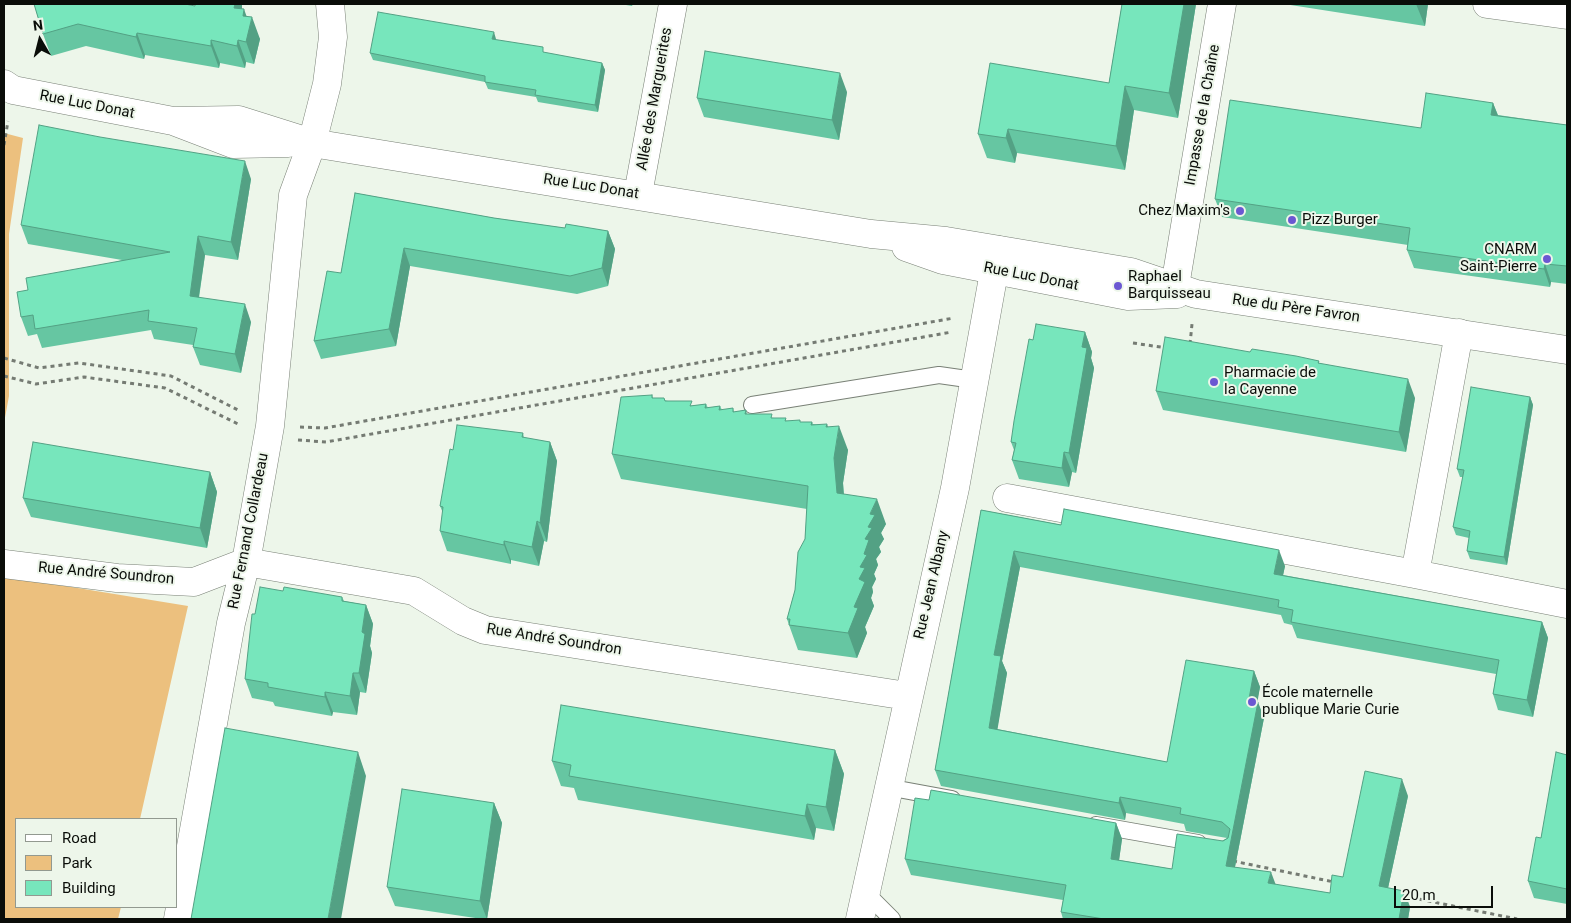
<!DOCTYPE html>
<html>
<head>
<meta charset="utf-8">
<style>
  body { margin:0 }
  #map { position:relative; width:1571px; height:923px; overflow:hidden; background:#edf6ea; font-family:Roboto,sans-serif }
  canvas { display:block }
  .frame { position:absolute; inset:0; border:5px solid #0a0d09; pointer-events:none }
  .legend { position:absolute; left:15px; top:818px; width:162px; height:90px; box-sizing:border-box; background:#edf6ea; border:1px solid #929990; margin:0; padding:6px 9px; list-style:none; font-size:15px; color:#0a0d09 }
  .legend li { display:flex; align-items:center; gap:10px; height:25px }
  .legend b { width:25px; border:1px solid #929990 }
  .north { position:absolute; left:15px; top:15px; width:50px; height:50px; -webkit-text-stroke:4px #edf6ea; paint-order:stroke; rotate:352deg; font-size:14px; font-weight:700; line-height:20px; text-align:center; color:#0a0d09 }
  .north::after { content:''; display:block; margin:auto; width:18px; height:22px; background:#0a0d09; clip-path:polygon(50% 0,100% 100%,50% 72%,0 100%) }
  .scale { position:absolute; left:1394px; top:886px; width:99px; height:22px; box-sizing:border-box; border:2px solid #0a0d09; border-top:0; padding-left:6px; font-size:15px; line-height:18px; white-space:nowrap; color:#0a0d09; -webkit-text-stroke:4px #edf6ea; paint-order:stroke }
</style>
</head>
<body>
<div id="map">
<canvas width="1571" height="923"></canvas>
<div class="frame"></div>
<ul class="legend">
<li><b style="height:6px;background:#fff"></b>Road</li>
<li><b style="height:14px;background:#ecc07e"></b>Park</li>
<li><b style="height:14px;background:#77e6bc"></b>Building</li>
</ul>
<div class="north">N</div>
<div class="scale">20 m</div>
</div>
<script>
const ctx = document.querySelector('canvas').getContext('2d');
ctx.lineJoin = 'round';
function paint(path, color) { ctx.fillStyle = color; ctx.fill(path, 'evenodd'); }
const shape = rows => new Path2D(rows.map(r => 'M' + r).join(''));
function strokePath(path, color, width, dash) { ctx.strokeStyle = color; ctx.lineWidth = width; ctx.lineCap = dash ? 'butt' : 'round'; ctx.setLineDash(dash || []); ctx.stroke(path); }
function write(font, color, halo, rows, align = 'center') {
  ctx.font = font + ' Roboto,sans-serif'; ctx.lineWidth = 4; ctx.setLineDash([]); ctx.textBaseline = 'middle'; ctx.strokeStyle = halo; ctx.fillStyle = color; for (const [text, x, y, turn = 0] of rows) {
    ctx.save(); ctx.translate(x, y); ctx.rotate((+turn || 0) * Math.PI / 180); ctx.textAlign = isNaN(turn) ? turn : align; if (halo) ctx.strokeText(text, 0, 0); ctx.fillText(text, 0, 0); ctx.restore();
  }
}
paint(shape([
  [4,133,23,138,9,234,9,396,4,423],
  [4,576,188,606,140,819,16,819,16,907,121,907,118,919,4,919]
]), '#ecc07e');
const service = shape([
  [752,405,939,375,974,380],
  [887,787,952,799],
  [1096,825,1198,843],
  [865,892,892,919]
]);
const minor = shape([
  [1487,4,1567,15],
  [638,194,673,4],
  [1175,286,1222,4],
  [1459,333,1415,574,1567,604],
  [1007,498,1415,574],
  [4,564,117,578,194,582,246,562,414,591,463,621,485,630,907,696],
  [178,919,231,623,246,562,270,426,293,195,312,143,327,84,333,37,330,4],
  [860,919,955,488,998,250]
]);
const tertiary = shape([
  [4,84,13,90,173,121,233,144,288,143],
  [173,121,239,120,312,143,871,234,946,241,1131,272,1196,294,1222,298,1567,350],
  [906,247,943,260,1128,296,1177,294]
]);
strokePath(service, '#798076', 18);
strokePath(minor, '#798076', 29);
strokePath(tertiary, '#798076', 29);
strokePath(shape([
  [4,145,8,121],
  [1133,343,1167,348],
  [1190,344,1192,324],
  [4,358,39,368,79,363,171,376,240,411],
  [4,376,36,384,84,377,165,388,240,425],
  [300,427,325,428,954,318],
  [298,440,326,442,952,332],
  [1233,861,1334,882],
  [1404,896,1517,919]
]), '#757b73', 3, [4, 4]);
strokePath(service, '#fff', 16);
strokePath(minor, '#fff', 28);
strokePath(tertiary, '#fff', 28);
paint(shape([
  [34,4,195,6,195,4,242,4,242,9,260,39,254,64,246,62,245,68,220,63,219,68,145,55,144,59,86,46,51,56,43,34],
  [620,4,633,4,632,6],
  [1122,4,1196,4,1178,118,1134,110,1125,170,1017,153,1015,163,987,158,978,134,1109,83],
  [1284,4,1428,4,1425,26],
  [496,39,496,40,545,53,602,63,605,70,598,112,538,102,536,97,488,89,485,82,373,60,370,53],
  [847,92,839,140,704,117,697,98],
  [1493,103,1498,115,1567,125,1567,284,1551,282,1550,287,1414,268,1407,250,1408,245,1222,217,1215,199],
  [251,179,238,260,205,255,199,298,251,322,241,373,200,365,193,347,193,345,154,339,151,330,42,348,37,334,28,336,21,317,28,290,122,260,28,244,21,225],
  [355,193,494,218,565,228,608,231,615,249,608,286,577,294,410,266,396,346,321,359,314,341,341,273],
  [1085,332,1092,352,1091,358,1094,368,1076,473,1072,472,1069,487,1019,479,1012,460,1014,450,1011,442,1033,340],
  [1250,352,1319,361,1319,363,1415,398,1406,452,1163,410,1156,391],
  [652,395,653,398,693,406,706,404,708,408,720,406,722,410,733,408,734,412,746,410,747,414,774,418,788,421,801,422,812,422,813,424,828,427,848,450,843,483,844,494,886,524,881,533,884,539,879,547,881,552,876,559,878,565,874,574,876,579,872,587,873,592,871,598,874,606,865,627,867,633,857,658,798,650,789,625,787,619,795,590,805,539,807,509,621,479,612,454],
  [1530,397,1533,405,1507,565,1470,559,1467,551,1469,538,1456,535,1453,527,1463,477,1460,477,1457,469],
  [523,433,524,438,550,442,557,461,547,542,544,541,539,566,511,560,511,564,447,551,440,531,443,513,440,506,453,450],
  [210,472,217,492,207,548,31,517,23,498],
  [981,510,1285,566,1283,575,1542,622,1548,638,1533,717,1498,710,1493,694,1496,674,1297,638,1292,625,1284,623,1281,615,1020,567,1002,661,1007,673,997,729,1167,762,1254,671,1260,687,1257,701,1264,718,1235,867,1276,885,1330,893,1408,796,1388,888,1404,891,1410,907,1408,919,1063,919,1061,912,1063,900,911,875,905,859,1116,823,1122,839,1119,860,1172,869,1227,838,1186,831,1184,824,1126,813,1125,820,941,786,935,770],
  [283,591,342,597,344,601,366,605,373,624,370,646,372,653,366,693,360,692,357,715,333,712,332,716,275,706,273,702,252,698,245,679,255,614],
  [835,750,844,774,834,831,816,828,814,840,578,800,574,788,561,786,552,761],
  [1567,755,1567,904,1534,898,1528,881,1541,838],
  [494,803,502,823,487,919,482,919,395,906,387,887]
]), '#66c6a2');
paint(shape([
  [235,4,242,4,242,9,243,13,244,9,250,26,252,17,260,39,254,64,234,8],
  [1184,4,1196,4,1178,118,1169,93],
  [1416,4,1428,4,1425,26],
  [494,32,496,39,495,46,492,39],
  [137,33,145,55,144,59,136,37],
  [211,40,220,63,219,68,211,46],
  [238,40,246,62,245,68,237,46],
  [602,63,605,70,598,112,595,105],
  [840,73,847,92,839,140,832,120],
  [1125,86,1134,110,1125,170,1116,146],
  [1493,103,1500,121,1491,115],
  [1008,129,1017,153,1015,163,1006,138],
  [245,161,251,179,238,260,231,242],
  [608,231,615,249,608,286,602,268],
  [198,236,205,255,196,315,190,296],
  [404,248,410,266,396,346,389,329],
  [1545,264,1551,282,1550,287,1544,269],
  [245,304,251,322,241,373,235,354],
  [1085,332,1092,352,1091,358,1094,368,1076,473,1069,453,1082,347],
  [1408,379,1415,398,1406,452,1399,432],
  [1530,397,1533,405,1507,565,1504,557],
  [827,424,836,448,839,426,848,450,843,483,845,517,837,493,834,458,826,427],
  [550,442,557,461,547,542,540,523],
  [1064,452,1072,472,1069,487,1062,468],
  [210,472,217,492,207,548,200,528],
  [877,499,886,524,881,533,884,539,879,547,881,552,876,559,878,565,874,574,876,579,872,587,873,592,871,598,874,606,865,627,867,633,857,658,848,633,854,607,859,579,860,567,864,554,865,539,870,514],
  [537,521,544,541,539,566,532,547],
  [504,541,511,560,511,564,504,545],
  [1279,550,1285,566,1280,590,1274,574],
  [1014,551,1020,567,1002,661,1007,673,995,744,989,728,994,655],
  [366,605,373,624,370,646,372,653,366,693,359,673,362,632],
  [1542,622,1548,638,1533,717,1527,700],
  [1254,671,1260,687,1255,716,1249,699],
  [353,673,360,692,357,715,350,696],
  [325,692,333,712,332,716,325,697],
  [1258,702,1264,718,1232,882,1226,866],
  [835,750,844,774,834,831,826,807],
  [358,752,366,776,341,919,328,919],
  [1402,779,1408,796,1385,902,1379,886],
  [1120,797,1126,813,1125,820,1119,803],
  [494,803,502,823,487,919,480,901],
  [807,804,816,828,814,840,805,816],
  [1116,823,1122,839,1117,875,1111,859],
  [1271,872,1277,888,1268,883],
  [1404,891,1410,907,1408,919,1399,919]
]), '#53a184');
const building = shape([
  [34,4,185,4,195,6,195,4,235,4,234,8,244,9,243,16,252,17,246,42,238,40,237,46,211,40,211,46,137,33,136,37,78,24,43,34,34,4],
  [1122,4,1184,4,1169,93,1125,86,1116,146,1008,129,1006,138,978,134,990,63,1109,83,1122,4],
  [378,12,494,32,492,39,543,47,543,52,602,63,595,105,535,95,536,90,485,82,485,76,370,53,378,12],
  [705,51,840,73,832,120,697,98,705,51],
  [1426,93,1493,103,1491,115,1567,125,1567,266,1545,264,1544,269,1407,250,1410,228,1215,199,1230,100,1421,128,1426,93],
  [39,125,100,137,245,161,231,242,198,236,190,296,245,304,235,354,193,347,197,328,148,321,149,310,35,329,33,315,21,317,17,292,28,290,26,278,170,252,21,225,39,125],
  [355,193,494,218,565,228,566,224,608,231,602,268,570,276,404,248,389,329,314,341,327,271,341,273,355,193],
  [1036,324,1085,332,1082,347,1087,348,1069,453,1064,452,1062,468,1012,460,1016,443,1011,442,1014,421,1029,339,1033,340,1036,324],
  [1165,337,1250,352,1252,349,1296,356,1319,361,1318,363,1408,379,1399,432,1156,391,1165,337],
  [1471,387,1530,397,1504,557,1467,551,1470,531,1453,527,1464,470,1457,469,1471,387],
  [652,395,652,398,664,398,665,401,692,401,690,406,706,404,705,408,720,406,719,410,733,408,733,412,746,410,745,414,772,414,771,418,786,418,785,421,800,420,800,422,812,422,811,425,827,424,826,427,839,426,834,458,837,493,877,499,870,514,875,515,868,527,872,528,865,539,869,540,864,554,867,555,860,567,865,568,859,579,865,582,854,607,858,608,848,633,789,625,790,619,787,619,795,590,798,552,805,539,808,486,612,454,621,397,652,395],
  [457,425,523,433,522,437,550,442,540,523,537,521,532,547,504,541,504,545,440,531,443,507,440,506,450,449,453,450,457,425],
  [33,442,210,472,200,528,23,498,33,442],
  [1064,509,1279,550,1274,574,1542,622,1527,700,1493,694,1499,660,1291,622,1293,610,1278,607,1279,600,1014,551,994,655,1001,656,989,728,1167,762,1186,660,1254,671,1249,699,1258,702,1226,866,1271,872,1268,883,1330,893,1332,875,1343,877,1365,771,1402,779,1379,886,1404,891,1399,919,1104,919,1061,912,1066,885,905,859,915,798,929,800,931,790,1116,823,1111,859,1172,869,1177,834,1223,841,1228,838,1230,829,1222,822,1180,814,1181,808,1120,797,1119,803,935,770,981,510,1061,525,1064,509],
  [260,587,283,591,284,587,342,597,342,601,366,605,362,632,365,634,359,673,353,673,350,696,325,692,325,697,268,687,268,683,245,679,252,614,255,614,260,587],
  [561,705,835,750,826,807,807,804,805,816,569,776,571,765,552,761,561,705],
  [225,728,358,752,328,919,191,919,225,728],
  [1556,752,1567,755,1567,889,1528,881,1536,837,1541,838,1556,752],
  [402,789,494,803,480,901,387,887,402,789]
]);
paint(building, '#77e6bc');
strokePath(building, '#53a184', 1);
for (const [x, y, r, color] of [
  [1240,211,5,"#6b58d2"],
  [1292,220,5,"#6b58d2"],
  [1547,259,5,"#6b58d2"],
  [1118,286,5,"#6b58d2"],
  [1214,382,5,"#6b58d2"],
  [1252,702,5,"#6b58d2"]
]) { const dot = new Path2D(); dot.arc(x, y, r, 0, 2 * Math.PI); ctx.fillStyle = color; ctx.fill(dot); strokePath(dot, '#edf6ea', 2); }
write('15px', '#0a0d09', '#edf6ea', [
  ["Allée des Marguerites",655,99,-80],
  ["Rue Luc Donat",87,105,11],
  ["Impasse de la Chaîne",1203,115,-80],
  ["Rue Luc Donat",591,187,9],
  ["Rue Luc Donat",1031,277,11],
  ["Rue du Père Favron",1296,309,8],
  ["Rue Fernand Collardeau",249,531,-79],
  ["Rue André Soundron",106,574,5],
  ["Rue Jean Albany",932,585,-77],
  ["Rue André Soundron",554,640,9]
]);
write('15px', '#0a0d09', '#edf6ea', [
  ["Chez Maxim's",1230,211,"right"],
  ["Pizz Burger",1302,220],
  ["CNARM",1537,250,"right"],
  ["Saint-Pierre",1537,267,"right"],
  ["Raphael",1128,277],
  ["Barquisseau",1128,294],
  ["Pharmacie de",1224,373],
  ["la Cayenne",1224,390],
  ["École maternelle",1262,693],
  ["publique Marie Curie",1262,710]
], 'left');
</script>
</body>
</html>
